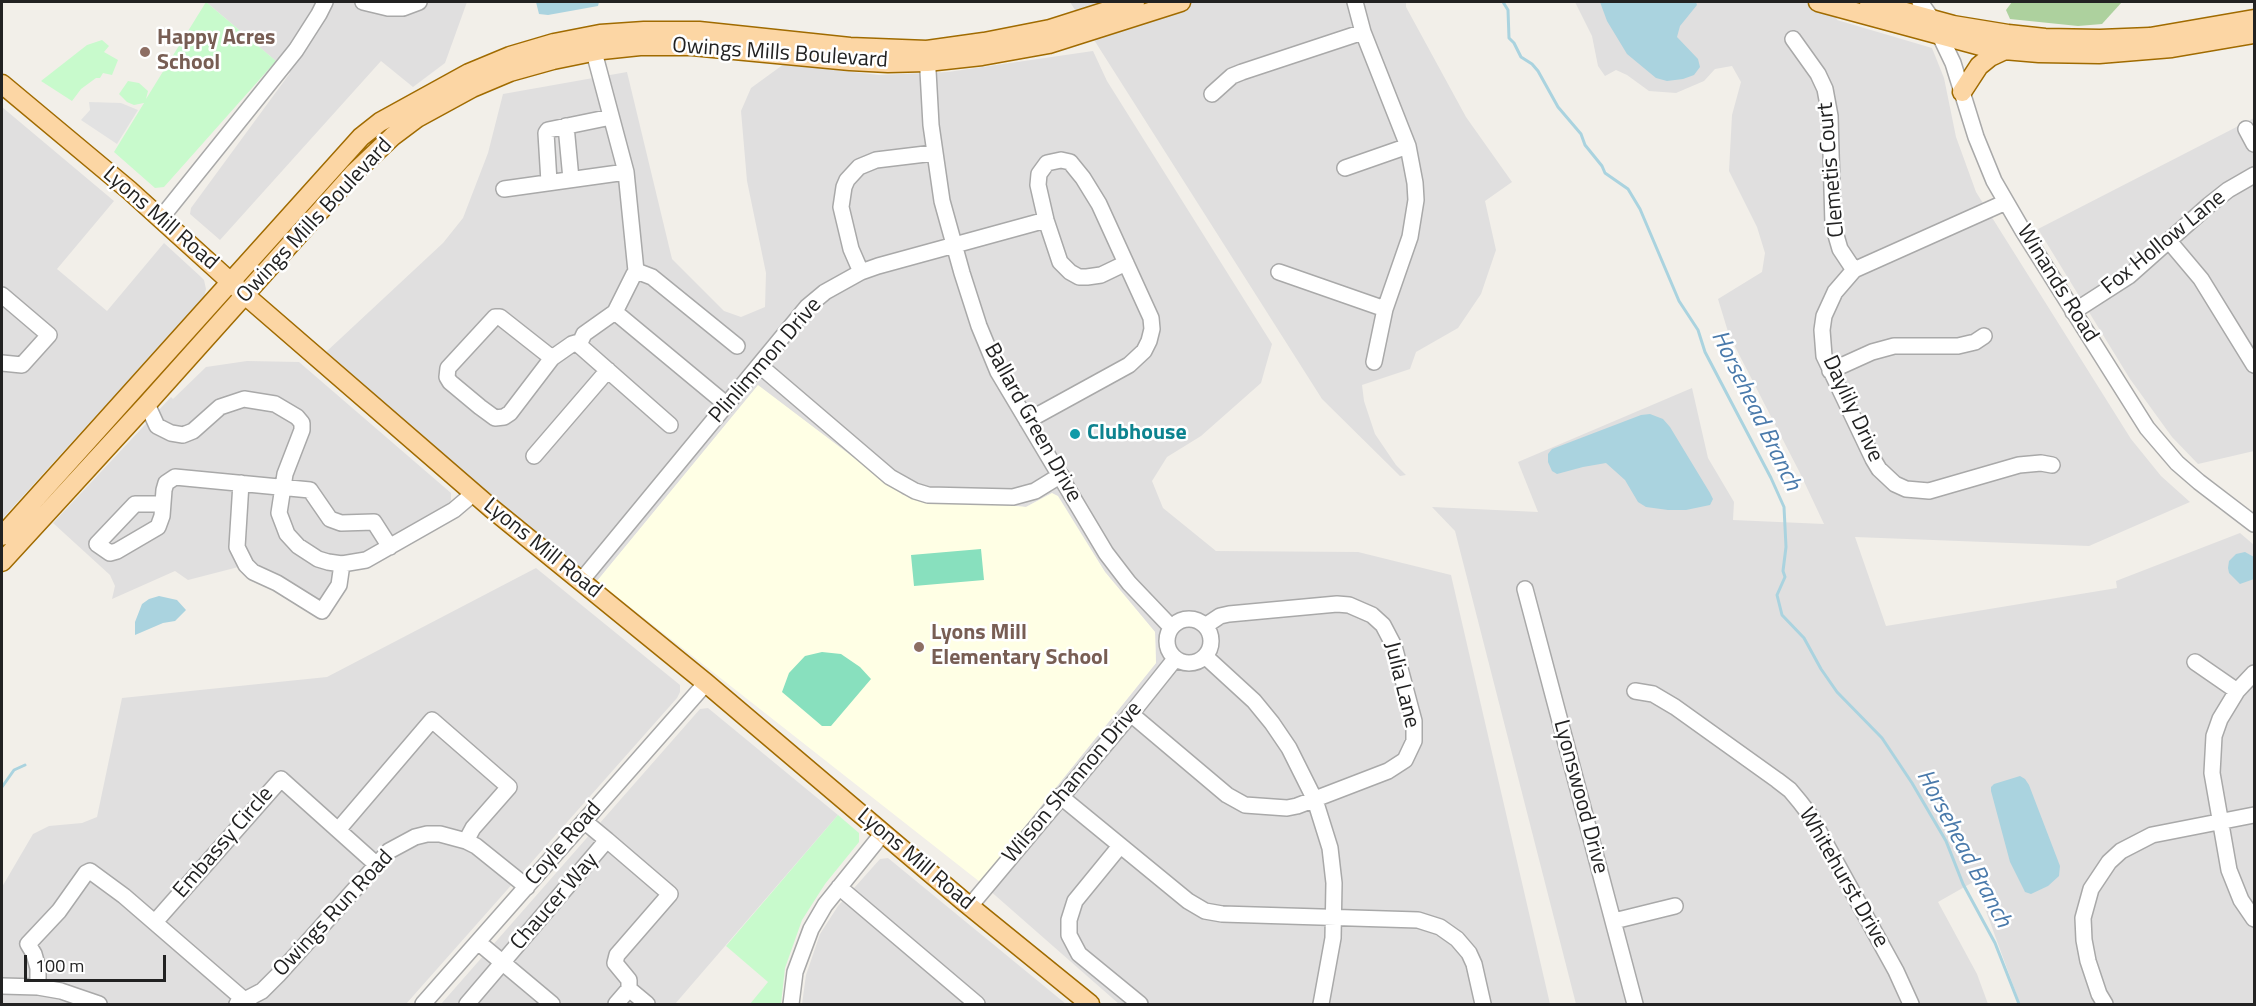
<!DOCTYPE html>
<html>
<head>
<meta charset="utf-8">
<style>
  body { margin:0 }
  #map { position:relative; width:2256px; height:1006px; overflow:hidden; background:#f2efe9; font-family:"Titillium Web",sans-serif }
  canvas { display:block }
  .frame { position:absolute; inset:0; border:3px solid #222; pointer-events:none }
  .scale { position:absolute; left:24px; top:955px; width:142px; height:27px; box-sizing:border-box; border:3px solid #222; border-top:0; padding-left:8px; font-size:18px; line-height:21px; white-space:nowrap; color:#222; -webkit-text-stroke:4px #fff; paint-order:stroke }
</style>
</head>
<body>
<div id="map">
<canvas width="2256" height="1006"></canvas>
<div class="frame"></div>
<div class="scale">100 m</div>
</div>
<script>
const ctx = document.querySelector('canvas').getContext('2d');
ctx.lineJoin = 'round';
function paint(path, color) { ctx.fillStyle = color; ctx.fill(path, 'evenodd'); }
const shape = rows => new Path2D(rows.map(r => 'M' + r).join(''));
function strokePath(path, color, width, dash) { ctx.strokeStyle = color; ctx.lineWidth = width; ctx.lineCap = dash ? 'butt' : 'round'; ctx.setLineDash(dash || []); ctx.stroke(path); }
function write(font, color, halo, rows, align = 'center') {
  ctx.font = font + ' "Titillium Web",sans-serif'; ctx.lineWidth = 5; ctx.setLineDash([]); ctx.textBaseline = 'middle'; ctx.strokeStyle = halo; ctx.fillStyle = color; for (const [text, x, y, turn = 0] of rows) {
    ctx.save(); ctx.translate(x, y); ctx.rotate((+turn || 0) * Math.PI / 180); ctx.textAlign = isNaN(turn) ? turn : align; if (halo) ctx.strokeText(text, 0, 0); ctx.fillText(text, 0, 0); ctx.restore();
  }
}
paint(shape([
  [206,2,467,2,445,63,413,87,381,61,220,240,190,214,191,208,290,73],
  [1070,2,1406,2,1406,7,1466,117,1512,182,1485,201,1496,250,1481,294,1458,328,1416,352,1410,369,1362,385,1364,401,1375,434,1396,465,1406,475,1400,476,1322,399],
  [1575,2,1842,2,1837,20,1932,48,1944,78,1956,137,1976,192,2131,439,2161,476,2190,502,2089,546,1855,537,1886,626,2117,588,2116,581,2240,533,2254,545,2254,1004,2020,1004,1975,881,1938,902,1977,974,1988,1004,1576,1004,1455,531,1432,507,1538,512,1518,462,1692,388,1708,458,1734,502,1733,520,1824,524,1800,473,1729,335,1718,299,1762,272,1765,253,1757,227,1729,171,1732,115,1741,82,1732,66,1715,69,1704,81,1676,93,1649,91,1627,75,1616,70,1605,76,1598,66,1592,36],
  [1093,51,1107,81,1272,344,1261,383,1201,436,1167,457,1152,481,1163,508,1216,551,1358,552,1451,575,1550,1004,1119,1004,980,882,1156,663,1155,632,1105,572,1052,493,1026,507,903,495,758,386,597,581,506,510,407,426,326,352,443,243,463,218,488,153,503,94,627,72,672,259,724,311,741,317,765,307,766,273,747,181,741,111,751,88,784,64,879,75,948,72],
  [2,107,114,201,57,269,107,311,164,243,200,276,204,280,206,289,204,297,2,519],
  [2254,118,2254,451,2198,464,2172,437,2130,379,2038,229],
  [247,361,299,362,451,493,451,500,445,511,353,559,321,603,250,564,188,580,175,571,112,599,115,586,110,575,53,523,171,397,173,399,206,367],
  [536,568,680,685,680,692,677,698,406,1004,2,1004,2,887,33,834,49,826,82,823,97,817,122,698,327,677],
  [708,708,838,815,675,1004,441,1004,700,709],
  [888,858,1066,1004,802,1004,806,975,820,934,838,906,880,859]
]), '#e0dfdf');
paint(shape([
  [758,385,903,495,1026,507,1052,493,1058,496,1105,572,1155,632,1156,663,980,882,597,581]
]), '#ffffe5');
paint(shape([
  [2012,2,2122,2,2102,24,2078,26,2010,19,2006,10]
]), '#add19e');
paint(shape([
  [206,2,276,61,164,187,155,188,114,152,144,103,134,105,127,102,119,94,128,81,139,83,148,91,146,99],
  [102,40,109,46,104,52,118,60,112,75,103,73,100,78,96,78,81,89,72,101,41,81,87,45],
  [838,815,859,833,859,842,825,884,802,920,785,968,781,1004,750,1004,768,982,726,946]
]), '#c8facc');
paint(shape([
  [981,549,984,580,914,586,911,555],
  [822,652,841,654,860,667,871,679,831,726,822,726,782,692,789,673,805,656]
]), '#88e0be');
paint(shape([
  [89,102,121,103,138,110,117,144,81,120,90,110]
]), '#e2e2e2');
paint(shape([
  [536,2,599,2,598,6,548,15,539,14],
  [1600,2,1696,2,1697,5,1680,26,1677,37,1698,59,1700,67,1694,75,1683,79,1667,81,1656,78,1627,54,1607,21],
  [1650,414,1663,419,1670,427,1710,493,1713,499,1710,505,1686,510,1668,510,1646,507,1638,502,1625,480,1606,463,1583,467,1557,474,1552,471,1548,462,1548,454,1552,449,1641,415],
  [2245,552,2254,557,2254,579,2240,584,2229,573,2228,568,2229,561,2236,554],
  [159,596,177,600,186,610,175,621,163,623,135,635,135,622,142,604,149,599],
  [2020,776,2025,779,2029,785,2060,866,2059,876,2048,886,2031,894,2025,892,2010,862,1991,791,1991,787,1994,784]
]), '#aad3df');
strokePath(shape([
  [1503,2,1508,10,1509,38,1514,43,1521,57,1532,64,1538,71,1558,107,1581,134,1585,145,1602,166,1605,173,1628,189,1640,209,1679,301,1698,330,1705,352,1771,478,1784,507,1786,547,1783,571,1785,577,1777,595,1782,615,1804,638,1821,669,1837,692,1882,738,1912,783,1946,841,1963,884,1995,943,2019,1004],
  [2,787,14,770,25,765]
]), '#aad3df', 3);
const minor = shape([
  [363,2,388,8,403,8,419,2],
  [1355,2,1363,32,1408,146,1415,183,1416,200,1410,237,1385,309,1374,362],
  [1920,2,1932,19,1953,63,1976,137,1994,181,2023,231,2147,428,2177,463,2199,482,2254,524],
  [1793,39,1818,74,1825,89,1830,116,1833,225,1840,249,1854,270],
  [594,52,626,172,636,271],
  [927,53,931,125,942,201,962,273,979,326,998,372,1106,553,1129,583,1171,627],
  [1212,94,1232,76,1242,72,1363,32],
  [566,126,571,179],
  [2246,129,2254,144],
  [1345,168,1408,146],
  [549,182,546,133,548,130,611,117],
  [504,189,626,172],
  [2006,202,1854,270,1835,292,1824,316,1822,330,1824,356,1873,459,1879,469,1895,484,1906,489,1929,491,2019,465,2041,463,2052,465],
  [161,218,296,50,319,14,325,2],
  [2169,241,2201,279,2254,365],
  [861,272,851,249,841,207,844,187,847,180,859,167,876,160,934,153],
  [1279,272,1385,309],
  [2,295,49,335,22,365,2,363],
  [615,312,634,274,639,272,652,277,737,346],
  [2073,312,2129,276,2209,205,2228,190,2254,175],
  [552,358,500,317,495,317,448,368,447,377,450,382,480,407,495,418,504,417,510,413,552,358,572,344,579,342],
  [759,365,890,477,915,491,928,495,1013,497,1035,491,1061,475],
  [1830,371,1872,352,1894,346,1958,346,1975,342,1984,336],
  [147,404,157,426,171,433,183,435,193,431,220,407,244,399,275,404,297,417,302,423,302,430,285,474,279,513,287,534,298,546,318,559,328,562,342,564,366,560,454,510,474,493],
  [1027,421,1129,365,1144,351,1149,341,1152,329,1151,318,1099,204,1083,178,1070,162,1061,160,1047,163,1039,174,1038,185,1046,220,1060,262,1070,272,1079,277,1087,277,1101,275,1126,263],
  [670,425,579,345,584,334,615,312,727,405],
  [534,456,608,370],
  [241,483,237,547,246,565,253,572,277,583,322,611,339,585,342,564],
  [163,504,135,504,97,544,110,553,117,551,158,527,162,516,164,490,166,483,175,477,310,490,330,519,341,523,374,522,390,547],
  [581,581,807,307,825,292,861,272,878,266,1046,220],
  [1525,589,1635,1004],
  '1167 641a22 22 0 1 1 44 0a22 22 0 1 1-44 0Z',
  [1206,657,1254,701,1272,723,1289,748,1315,800,1330,848,1334,883,1333,938,1321,1004],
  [2195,662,2237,691],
  [2254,673,2237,691,2220,719,2214,736,2212,773,2229,870,2241,900,2254,919],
  [1635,691,1653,694,1675,707,1777,780,1790,790,1800,802,1810,815,1896,971,1911,1004],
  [1131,714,1227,795,1245,805,1287,808,1297,806,1388,771,1405,760,1414,741,1414,721,1394,646,1383,625,1372,615,1349,605,1337,604,1229,614,1220,616,1205,626],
  [1060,796,1188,901,1205,911,1222,914,1418,920,1440,927,1457,939,1469,953,1474,964,1483,1004],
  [584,821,607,840],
  [338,830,432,720,509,787,473,828,466,841],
  [1120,846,1075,901,1069,920,1069,935,1079,954,1140,1004],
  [839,887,977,1004],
  [970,906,1131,714,1175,659],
  [1614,921,1675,906],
  [155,922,281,779,377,865],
  [478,942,552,1004],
  [2,986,38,987,61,991,99,1004],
  [38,987,38,968,34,954,28,944,59,911,86,873,90,871,124,896,249,1004],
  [237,1004,262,991,278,975,389,851,415,837,427,834,440,834,466,841,476,846,527,887],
  [423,1004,706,683],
  [467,1004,607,840,670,894,617,955,615,963,629,980,629,989],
  [616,1004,629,989,647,1004],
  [791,1004,795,972,811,929,825,905,883,833],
  [2105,1004,2099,994,2088,961,2084,940,2083,918,2091,889,2109,862,2121,851,2152,835,2254,815]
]);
const major = shape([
  [1818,2,1992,49,2039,53,2099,54,2172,48,2254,34],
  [1869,2,1953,25,2008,34,2045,38,2100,39,2150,37,2254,19],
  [2,84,129,190,245,295,491,508,706,683,962,900,1090,1004],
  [1962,92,1979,66,1990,57,2005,50],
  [2,536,361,137,380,122,469,73,510,56,554,43,600,34,644,31,699,31,850,47,927,50,984,42,1050,29,1135,2],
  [2,562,147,404,354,173,393,136,417,118,472,88,510,72,553,60,602,50,640,46,692,46,850,61,888,63,927,62,982,56,1049,44,1181,2]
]);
strokePath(minor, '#a9a9a9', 18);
strokePath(major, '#a06b00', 21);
strokePath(minor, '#fff', 15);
strokePath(major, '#fcd6a4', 18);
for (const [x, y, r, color] of [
  [145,52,6,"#8d6e63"],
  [1075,434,6,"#0f9aa8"],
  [919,647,6,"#8d6e63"]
]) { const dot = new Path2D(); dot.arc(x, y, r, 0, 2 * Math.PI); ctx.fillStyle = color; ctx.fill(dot); strokePath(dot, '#fff', 2); }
write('bold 22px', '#785e54', '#fff', [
  ["Happy Acres",157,39],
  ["School",157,64],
  ["Lyons Mill",931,634],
  ["Elementary School",931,659]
], 'left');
write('22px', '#222', '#fff', [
  ["Owings Mills Boulevard",780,54,4],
  ["Clemetis Court",1832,170,-95],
  ["Lyons Mill Road",160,219,41],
  ["Owings Mills Boulevard",315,221,-47],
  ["Fox Hollow Lane",2164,243,-39],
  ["Winands Road",2057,284,58],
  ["Plinlimmon Drive",766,361,-49],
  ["Daylily Drive",1852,409,65],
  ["Ballard Green Drive",1032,423,61],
  ["Lyons Mill Road",542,549,39],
  ["Julia Lane",1401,685,76],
  ["Wilson Shannon Drive",1073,783,-50],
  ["Lyonswood Drive",1580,797,75],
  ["Embassy Circle",224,843,-49],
  ["Coyle Road",564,844,-49],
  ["Lyons Mill Road",915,860,40],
  ["Whitehurst Drive",1843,878,60],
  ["Chaucer Way",555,902,-49],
  ["Owings Run Road",334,914,-47]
]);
write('bold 22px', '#0d838f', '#fff', [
  ["Clubhouse",1087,434]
], 'left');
write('italic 24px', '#4a7aab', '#fff', [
  ["Horsehead Branch",1755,411,64],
  ["Horsehead Branch",1963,849,62]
]);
</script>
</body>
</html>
